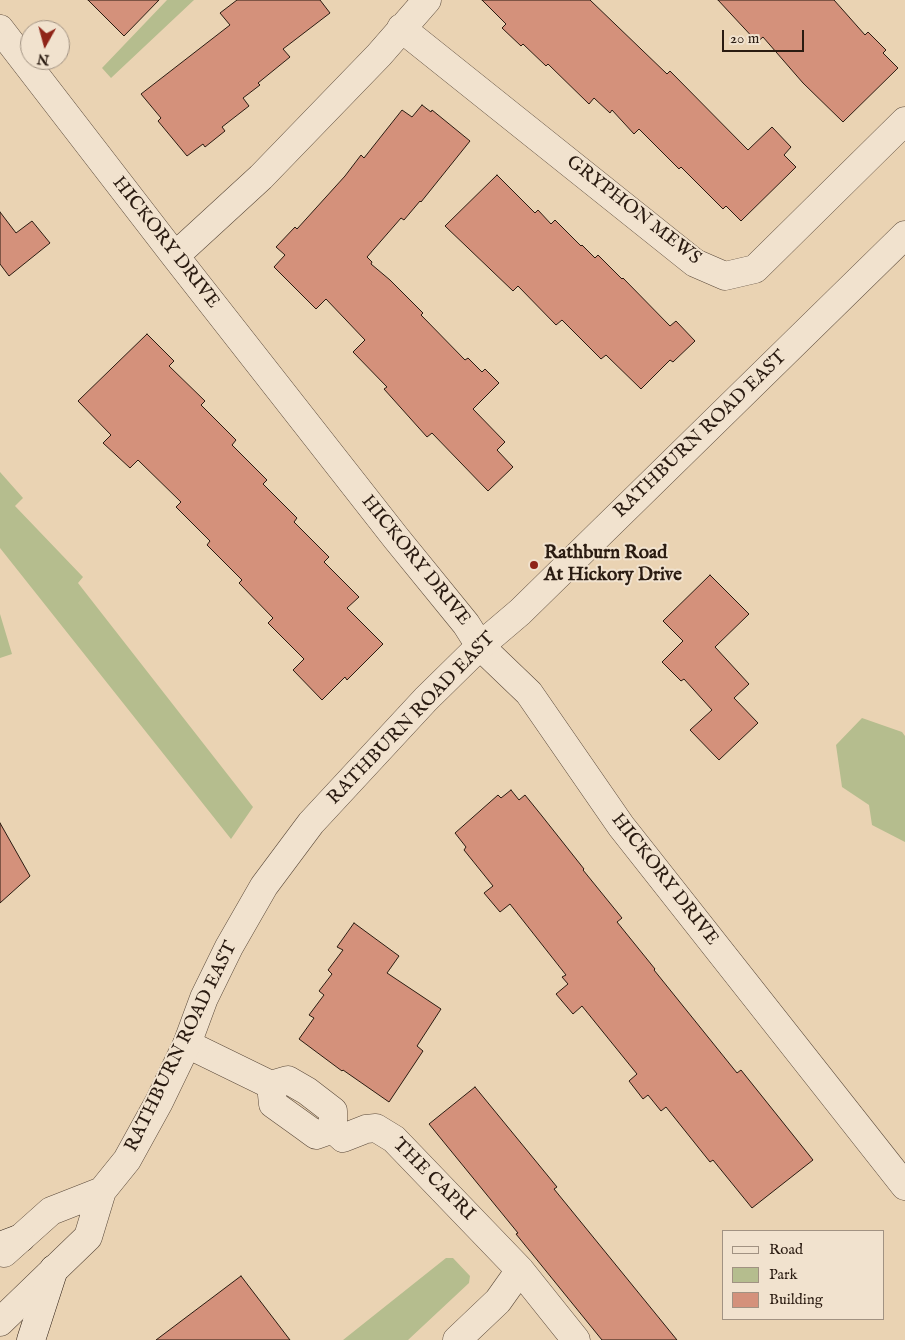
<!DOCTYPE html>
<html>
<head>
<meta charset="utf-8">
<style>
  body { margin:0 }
  #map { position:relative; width:905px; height:1340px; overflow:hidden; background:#ead3b3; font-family:"IM FELL English",serif }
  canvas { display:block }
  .legend { position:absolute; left:722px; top:1230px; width:162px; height:90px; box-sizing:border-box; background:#f1e2ce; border:1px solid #a19282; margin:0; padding:6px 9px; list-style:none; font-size:15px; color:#2a1b11 }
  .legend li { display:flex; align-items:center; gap:10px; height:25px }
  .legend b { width:25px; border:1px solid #a19282 }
  .north { position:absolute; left:20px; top:20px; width:50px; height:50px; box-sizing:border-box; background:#f1e2ce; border:1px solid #a19282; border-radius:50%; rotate:187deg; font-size:14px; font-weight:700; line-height:20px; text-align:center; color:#2a1b11 }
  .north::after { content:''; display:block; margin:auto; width:18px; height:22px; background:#8f2418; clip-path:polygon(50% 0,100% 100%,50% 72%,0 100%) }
  .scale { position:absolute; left:722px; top:30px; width:82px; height:22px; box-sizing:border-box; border:2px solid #2a1b11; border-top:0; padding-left:6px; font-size:15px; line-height:18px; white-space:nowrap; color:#2a1b11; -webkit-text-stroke:4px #f1e2ce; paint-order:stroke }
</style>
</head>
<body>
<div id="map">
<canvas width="905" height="1340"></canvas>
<ul class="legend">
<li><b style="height:6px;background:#f1e2ce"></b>Road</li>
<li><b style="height:14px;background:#b5bd8e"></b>Park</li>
<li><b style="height:14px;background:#d4917b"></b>Building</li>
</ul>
<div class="north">N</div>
<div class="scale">20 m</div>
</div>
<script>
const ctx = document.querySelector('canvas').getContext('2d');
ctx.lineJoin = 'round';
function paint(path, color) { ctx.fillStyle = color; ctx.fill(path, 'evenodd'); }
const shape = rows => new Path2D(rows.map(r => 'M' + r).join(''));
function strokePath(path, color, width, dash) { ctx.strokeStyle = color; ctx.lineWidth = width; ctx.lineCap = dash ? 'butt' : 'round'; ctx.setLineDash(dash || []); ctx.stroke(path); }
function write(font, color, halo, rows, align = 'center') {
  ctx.font = font + ' "IM FELL English",serif'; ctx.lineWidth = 4; ctx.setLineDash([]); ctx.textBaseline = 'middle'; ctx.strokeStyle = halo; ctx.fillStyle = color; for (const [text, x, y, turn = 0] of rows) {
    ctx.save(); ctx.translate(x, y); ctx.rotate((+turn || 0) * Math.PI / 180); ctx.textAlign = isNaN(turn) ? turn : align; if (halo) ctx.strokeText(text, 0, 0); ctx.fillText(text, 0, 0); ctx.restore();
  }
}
paint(shape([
  [167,0,194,0,111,78,102,68],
  [0,472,23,498,15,506,83,577,78,583,253,807,231,839,0,548],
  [0,614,12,654,0,658],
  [862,718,902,732,905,736,905,842,872,825,869,805,842,787,836,745],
  [446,1258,453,1258,470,1276,469,1283,408,1340,343,1340]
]), '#b5bd8e');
const building = shape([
  [88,0,159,0,124,36,88,0],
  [237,0,320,0,330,13,283,49,290,57,258,83,260,85,243,98,249,106,222,127,225,131,205,147,203,144,187,156,158,121,161,118,141,94,230,25,220,13,237,0],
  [482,0,590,0,667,74,670,71,748,150,772,127,791,147,784,155,796,167,741,221,726,206,723,209,681,167,679,169,639,129,634,134,612,110,610,113,594,98,589,104,548,64,546,66,523,44,521,46,502,28,506,24,482,0],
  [718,0,834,0,865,35,868,32,886,50,883,53,898,68,843,122,803,83,763,37,757,42,718,0],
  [422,105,431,112,432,110,470,141,421,202,420,201,404,220,401,218,367,257,372,262,371,264,390,280,423,313,421,315,465,360,468,358,482,372,485,369,499,383,473,409,505,442,497,450,513,467,488,491,432,433,427,437,384,389,387,387,353,352,365,340,326,299,316,309,274,267,285,255,276,247,295,227,297,229,345,176,361,155,364,158,402,110,412,117,422,105],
  [497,175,535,213,538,210,551,224,555,220,581,246,582,245,595,258,598,255,622,279,623,278,670,326,676,321,695,341,673,362,670,360,641,389,606,355,601,359,562,320,556,325,518,286,513,291,445,226,497,175],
  [0,212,16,233,32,221,50,243,9,276,0,264,0,212],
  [147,334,174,361,169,366,205,401,201,405,236,440,232,445,267,480,263,484,297,518,294,522,329,557,324,562,359,597,347,608,383,644,347,680,345,677,322,700,293,670,304,659,268,623,273,618,239,583,242,580,207,545,210,541,176,507,181,502,138,460,130,468,103,443,111,435,78,401,147,334],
  [710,575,749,614,715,647,749,684,734,698,758,723,719,760,690,730,712,710,684,679,681,681,662,662,683,641,663,621,710,575],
  [511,790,519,800,525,795,542,816,584,869,583,870,622,918,617,922,655,969,654,970,737,1073,741,1070,813,1160,752,1208,713,1160,710,1162,666,1107,661,1111,648,1095,643,1099,629,1081,637,1074,582,1006,573,1014,556,994,568,984,562,977,566,975,510,904,500,912,484,893,493,886,464,850,466,847,455,833,498,795,501,798,511,790],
  [0,823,30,876,0,903,0,823],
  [354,923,399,956,387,973,441,1009,417,1046,423,1051,389,1102,343,1070,342,1071,299,1039,314,1018,309,1015,324,995,319,991,332,974,328,970,343,950,337,947,354,923],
  [475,1087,557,1187,554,1189,677,1340,602,1340,516,1234,518,1233,429,1124,475,1087],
  [241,1276,290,1340,156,1340,241,1276]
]);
paint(building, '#d4917b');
strokePath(building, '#2a1b11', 1);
const minor = shape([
  [401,28,695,263,725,276,755,269,905,121],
  [0,29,175,256,396,538,466,624,480,646,529,693,621,826,905,1186],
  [175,256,261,177,379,55,427,0],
  [187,1044,271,1085],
  [271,1085,288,1080,307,1091,333,1111,333,1129,343,1138,366,1129,376,1128,394,1139,520,1270,576,1340],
  [271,1085,273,1104,305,1127,316,1135,333,1129],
  [457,1340,498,1301,520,1270]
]);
const tertiary = shape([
  [4,1253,51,1211,102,1191],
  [0,1322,88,1237,102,1191,127,1160,159,1102,187,1044,204,998,229,947,264,886,311,823,426,699,480,646,520,612,905,235]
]);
const secondary = shape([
  [0,1246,21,1238],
  [31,1340,54,1269]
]);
strokePath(minor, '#5a493a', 29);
strokePath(tertiary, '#5a493a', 29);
strokePath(secondary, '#2a1b11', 29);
strokePath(minor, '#f1e2ce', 28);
strokePath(tertiary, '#f1e2ce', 28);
strokePath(secondary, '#f1e2ce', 28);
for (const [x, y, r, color] of [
  [534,565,5,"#8f2418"]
]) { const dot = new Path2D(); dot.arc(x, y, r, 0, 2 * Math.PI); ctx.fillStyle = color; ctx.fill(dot); strokePath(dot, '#f1e2ce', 2); }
write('19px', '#2a1b11', '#f1e2ce', [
  ["GRYPHON MEWS",633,211,38],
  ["HICKORY DRIVE",165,243,52],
  ["RATHBURN ROAD EAST",701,435,-44],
  ["HICKORY DRIVE",415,561,51],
  ["RATHBURN ROAD EAST",412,719,-46],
  ["HICKORY DRIVE",664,880,52],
  ["RATHBURN ROAD EAST",182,1047,-64],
  ["THE CAPRI",433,1180,45]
]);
write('bold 19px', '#2a1b11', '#f1e2ce', [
  ["Rathburn Road",544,554],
  ["At Hickory Drive",544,576]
], 'left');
</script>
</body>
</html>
